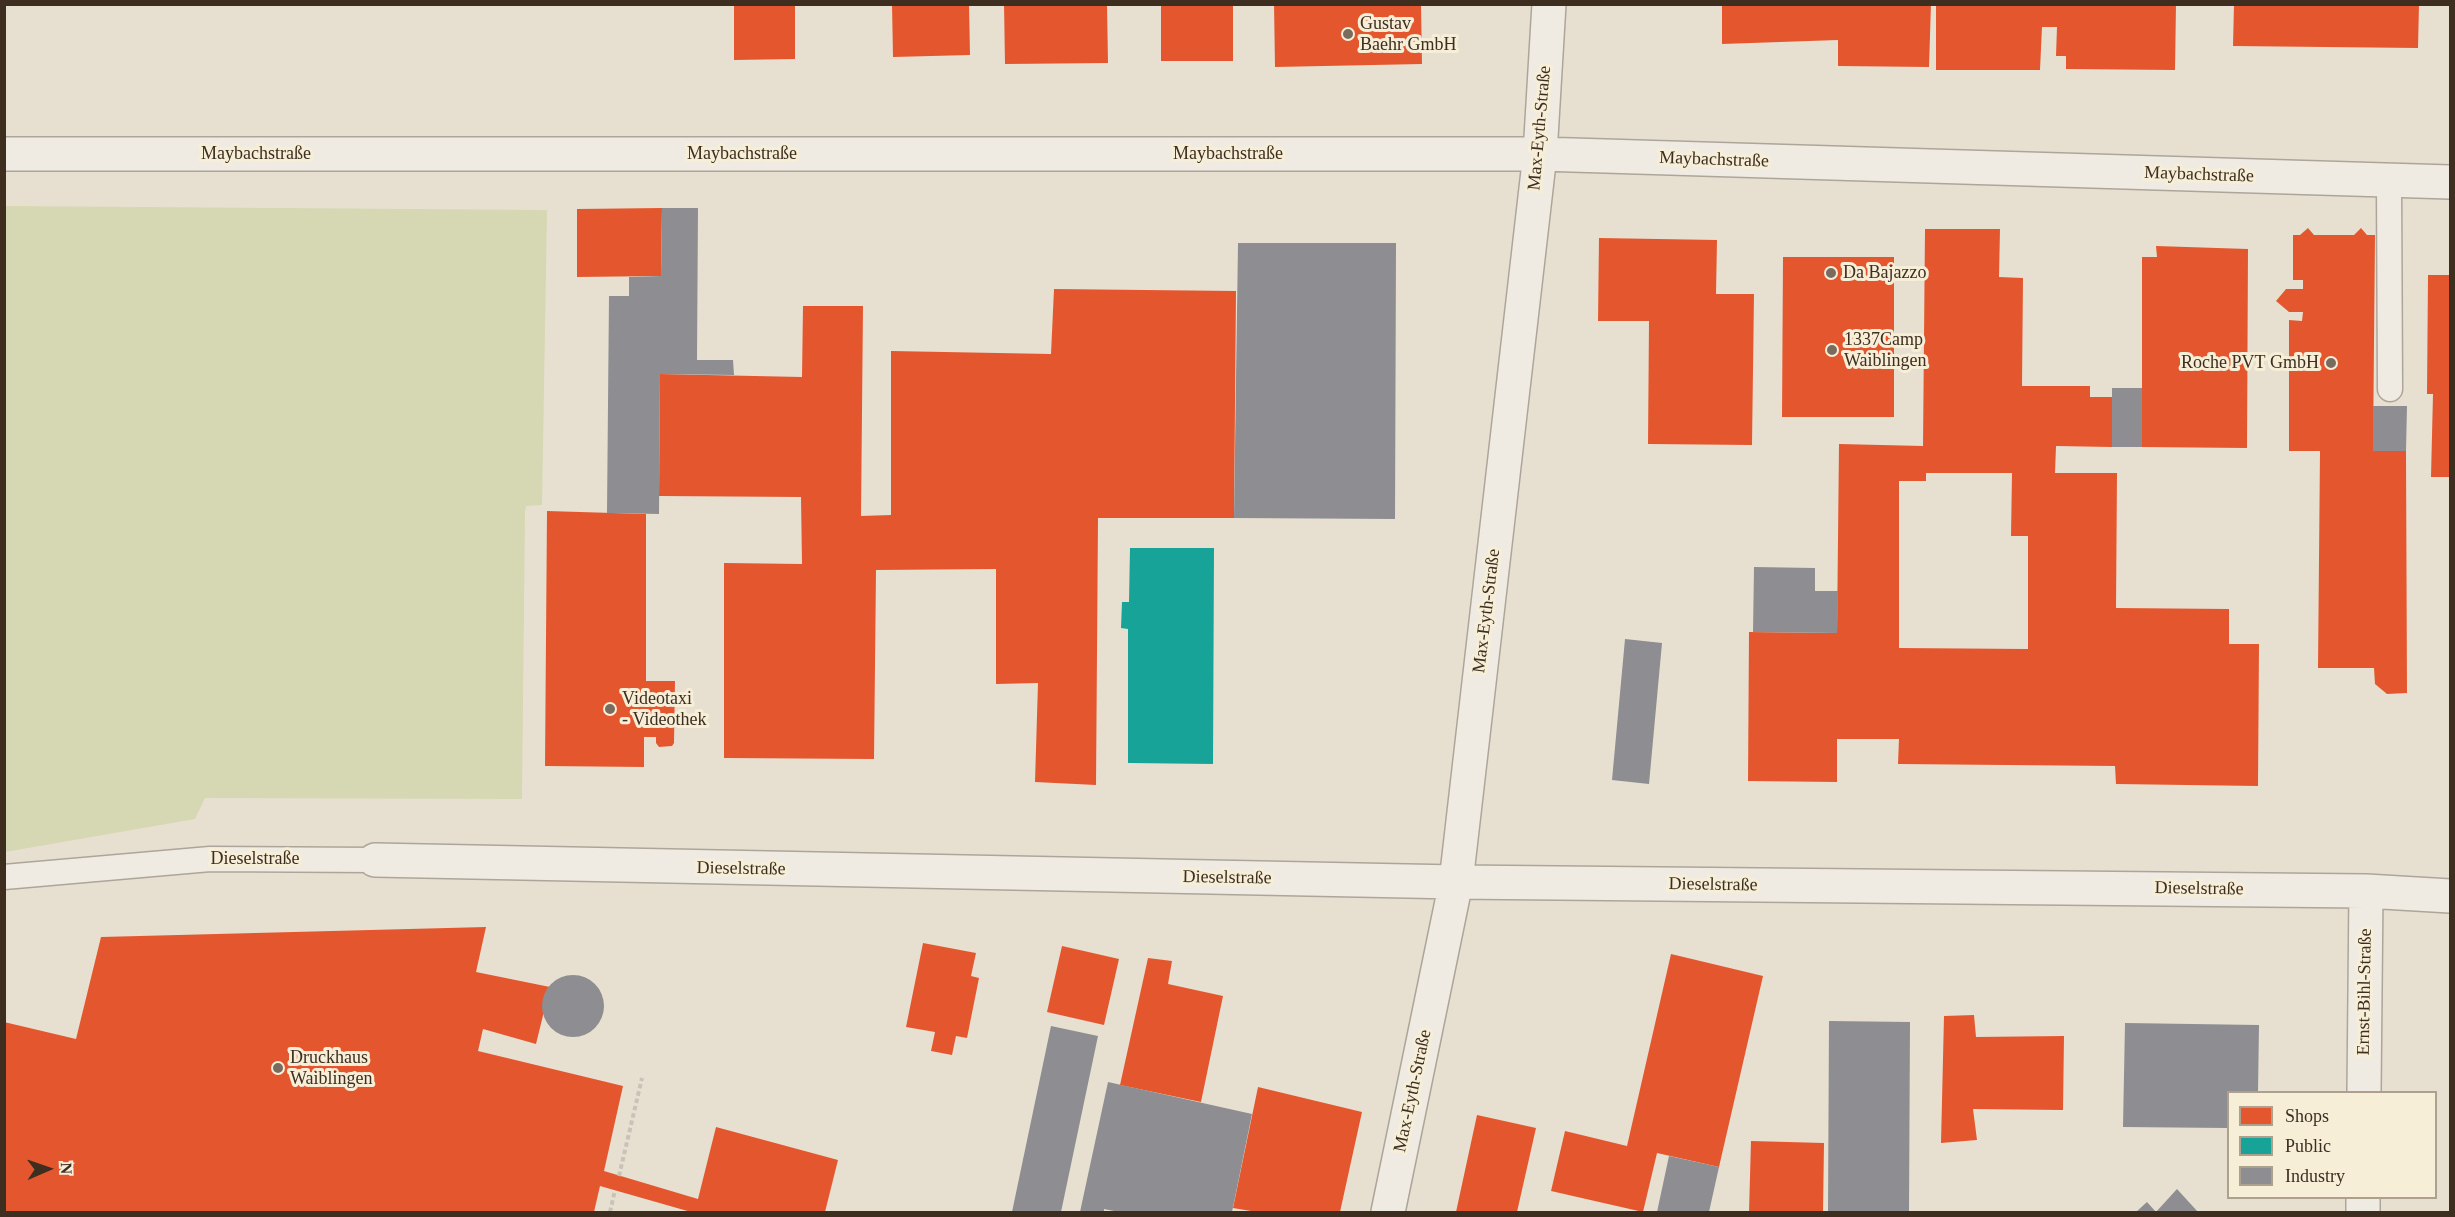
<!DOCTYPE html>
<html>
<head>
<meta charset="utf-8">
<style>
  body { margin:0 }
  #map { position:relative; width:2455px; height:1217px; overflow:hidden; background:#e7e0d1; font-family:"Times New Roman",serif }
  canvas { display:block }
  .frame { position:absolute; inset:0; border:6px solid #3d2e20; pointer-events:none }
  .legend { position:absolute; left:2227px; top:1091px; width:210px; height:108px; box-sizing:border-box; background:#f7eed8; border:2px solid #ada18e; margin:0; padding:8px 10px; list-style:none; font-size:18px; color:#3d2e20 }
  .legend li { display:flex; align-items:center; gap:12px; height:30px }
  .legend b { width:30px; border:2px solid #ada18e }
  .north { position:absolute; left:18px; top:1139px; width:60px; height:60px; -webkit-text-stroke:4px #f7eed8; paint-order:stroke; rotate:88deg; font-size:16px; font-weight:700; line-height:24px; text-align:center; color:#3d2e20 }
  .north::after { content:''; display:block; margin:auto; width:21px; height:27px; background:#3d2e20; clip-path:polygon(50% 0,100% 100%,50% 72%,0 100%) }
</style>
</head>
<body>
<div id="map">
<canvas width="2455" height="1217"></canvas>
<div class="frame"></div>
<ul class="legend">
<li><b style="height:16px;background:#e4572e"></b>Shops</li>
<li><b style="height:16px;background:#17a398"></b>Public</li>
<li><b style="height:16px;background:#8d8d92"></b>Industry</li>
</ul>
<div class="north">N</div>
</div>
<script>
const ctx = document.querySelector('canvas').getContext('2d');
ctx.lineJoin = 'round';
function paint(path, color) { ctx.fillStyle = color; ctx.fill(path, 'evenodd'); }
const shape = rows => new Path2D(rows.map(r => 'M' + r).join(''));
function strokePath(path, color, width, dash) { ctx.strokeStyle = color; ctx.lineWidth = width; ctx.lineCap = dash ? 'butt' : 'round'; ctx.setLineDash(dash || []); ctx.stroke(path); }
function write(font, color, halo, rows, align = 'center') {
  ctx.font = font + ' "Times New Roman",serif'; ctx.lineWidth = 6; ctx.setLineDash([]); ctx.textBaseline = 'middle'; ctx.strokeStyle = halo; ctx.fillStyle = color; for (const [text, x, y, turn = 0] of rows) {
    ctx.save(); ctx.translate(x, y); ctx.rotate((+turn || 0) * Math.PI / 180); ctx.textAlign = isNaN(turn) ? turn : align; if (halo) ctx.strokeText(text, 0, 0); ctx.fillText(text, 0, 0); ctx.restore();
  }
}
paint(shape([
  [5,206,547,210,542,505,526,506,525,512,522,799,205,798,195,819,5,852]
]), '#d6d7b3');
paint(shape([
  [734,4,795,4,795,59,734,60],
  [892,4,969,4,970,55,893,57],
  [1004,4,1107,4,1108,63,1005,64],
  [1161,4,1233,4,1233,61,1161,61],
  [1274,4,1421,4,1422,64,1275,67],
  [1722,4,1931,4,1929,67,1838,66,1838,40,1722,44],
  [1936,4,2176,4,2175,70,2066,69,2066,56,2056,56,2057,27,2042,27,2040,70,1936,70],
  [2234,4,2419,4,2418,48,2233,46],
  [662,208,661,276,577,277,577,209],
  [2308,228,2314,235,2354,235,2361,228,2367,235,2375,235,2373,451,2406,451,2407,693,2387,694,2375,684,2374,668,2318,668,2320,451,2289,451,2289,320,2302,321,2303,312,2289,312,2276,301,2286,289,2303,289,2303,280,2293,280,2293,235,2300,235],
  [1925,229,2000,229,1999,277,2023,278,2022,386,2090,386,2090,397,2112,397,2112,447,2056,446,2055,473,2117,473,2116,608,2229,609,2229,644,2259,644,2258,786,2116,784,2115,766,1898,764,1899,739,1837,739,1837,782,1748,781,1749,632,1837,633,1839,444,1923,446],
  [1926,473,2012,473,2011,536,2028,536,2028,649,1899,648,1899,481,1926,481],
  [1599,238,1717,240,1716,294,1754,294,1752,445,1648,444,1649,321,1598,321],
  [2156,246,2248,249,2247,448,2142,447,2142,257,2157,257],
  [1783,257,1894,257,1894,417,1782,417],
  [2428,275,2450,275,2450,477,2431,477,2433,394,2427,394],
  [1054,289,1236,291,1234,518,1098,518,1096,785,1035,782,1038,683,996,684,996,569,876,570,874,759,724,758,724,563,802,564,801,497,659,496,660,374,802,377,803,306,863,306,861,516,891,515,891,351,1051,354],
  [547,511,646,514,646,681,675,681,674,743,672,746,659,747,656,743,656,737,644,737,644,767,545,766],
  [486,927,476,972,550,987,536,1044,483,1029,478,1051,623,1086,604,1171,698,1199,716,1127,838,1160,825,1212,691,1212,600,1186,594,1212,4,1212,4,1022,76,1039,101,937],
  [923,943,976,953,971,976,979,978,967,1038,956,1036,952,1055,931,1051,935,1032,906,1027],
  [1062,946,1119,959,1104,1025,1047,1012],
  [1671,954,1763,976,1719,1167,1657,1153,1643,1212,1551,1191,1565,1131,1627,1146],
  [1148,958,1172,961,1168,984,1223,996,1201,1102,1120,1085],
  [1974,1015,1976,1037,2064,1036,2063,1110,1973,1109,1977,1140,1941,1143,1944,1016],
  [1258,1087,1362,1112,1340,1212,1257,1212,1233,1208],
  [1477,1115,1536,1128,1517,1212,1456,1212],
  [1751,1141,1824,1143,1823,1212,1749,1212]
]), '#e4572e');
paint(shape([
  [1130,548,1214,548,1213,764,1128,763,1128,629,1121,628,1122,602,1129,602]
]), '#17a398');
paint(shape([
  [662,208,698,208,697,360,733,360,734,375,660,374,659,514,607,513,609,296,629,296,629,277,661,276],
  [1238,243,1396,243,1395,519,1234,518],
  [2112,388,2142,388,2142,447,2112,447],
  [2373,406,2407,406,2406,451,2373,451],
  [1754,567,1815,568,1815,591,1838,591,1837,633,1753,632],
  [1625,639,1662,643,1649,784,1612,780],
  '542 1006a31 31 0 1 1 62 0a31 31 0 1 1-62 0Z',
  [1829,1021,1910,1022,1909,1212,1828,1212],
  [2125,1023,2259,1025,2258,1092,2228,1092,2228,1128,2123,1127],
  [1051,1026,1098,1036,1061,1212,1012,1212],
  [1108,1082,1252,1114,1232,1212,1119,1212,1104,1209,1104,1212,1080,1212],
  [1669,1156,1719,1167,1709,1212,1657,1212],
  [2177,1189,2198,1212,2136,1212,2147,1202,2156,1212]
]), '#8d8d92');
const service = shape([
  [2389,181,2390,389],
  [4,877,210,859,375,860]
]);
const minor = shape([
  [4,154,1540,154,2450,182],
  [375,860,1456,882,2366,891,2450,896],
  [2364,1092,2366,891],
  [1388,1212,1456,882,1540,154,1549,4],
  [2363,1212,2363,1198]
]);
strokePath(service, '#ada599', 27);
strokePath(minor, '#ada599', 36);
strokePath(shape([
  [619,1176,642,1078],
  [610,1212,615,1190]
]), '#c8c2b9', 4, [4.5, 3]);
strokePath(service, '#efebe3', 24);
strokePath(minor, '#efebe3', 33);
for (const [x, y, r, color] of [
  [1348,34,6,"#786c5e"],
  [1831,273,6,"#786c5e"],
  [1832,350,6,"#786c5e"],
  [2331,363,6,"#786c5e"],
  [610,709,6,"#786c5e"],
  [278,1068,6,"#786c5e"]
]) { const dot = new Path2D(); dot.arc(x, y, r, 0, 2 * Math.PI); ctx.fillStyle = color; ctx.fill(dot); strokePath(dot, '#f7eed8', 2); }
write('18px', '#3d2e20', '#f7eed8', [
  ["Gustav",1360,24],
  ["Baehr GmbH",1360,45],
  ["Da Bajazzo",1843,273],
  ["1337Camp",1844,340],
  ["Waiblingen",1844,361],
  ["Roche PVT GmbH",2319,363,"right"],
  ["Videotaxi",622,699],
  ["- Videothek",622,720],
  ["Druckhaus",290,1058],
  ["Waiblingen",290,1079]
], 'left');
write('18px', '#3d2e20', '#f7eed8', [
  ["Max-Eyth-Straße",1540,128,-85],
  ["Maybachstraße",256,154],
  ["Maybachstraße",742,154],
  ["Maybachstraße",1228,154],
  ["Maybachstraße",1714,160,2],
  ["Maybachstraße",2199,175,2],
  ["Max-Eyth-Straße",1487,611,-83],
  ["Dieselstraße",255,859],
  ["Dieselstraße",741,869,1],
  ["Dieselstraße",1227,878,1],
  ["Dieselstraße",1713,885,1],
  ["Dieselstraße",2199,889,1],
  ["Ernst-Bihl-Straße",2365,992,-89],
  ["Max-Eyth-Straße",1413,1091,-78]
]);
</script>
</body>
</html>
